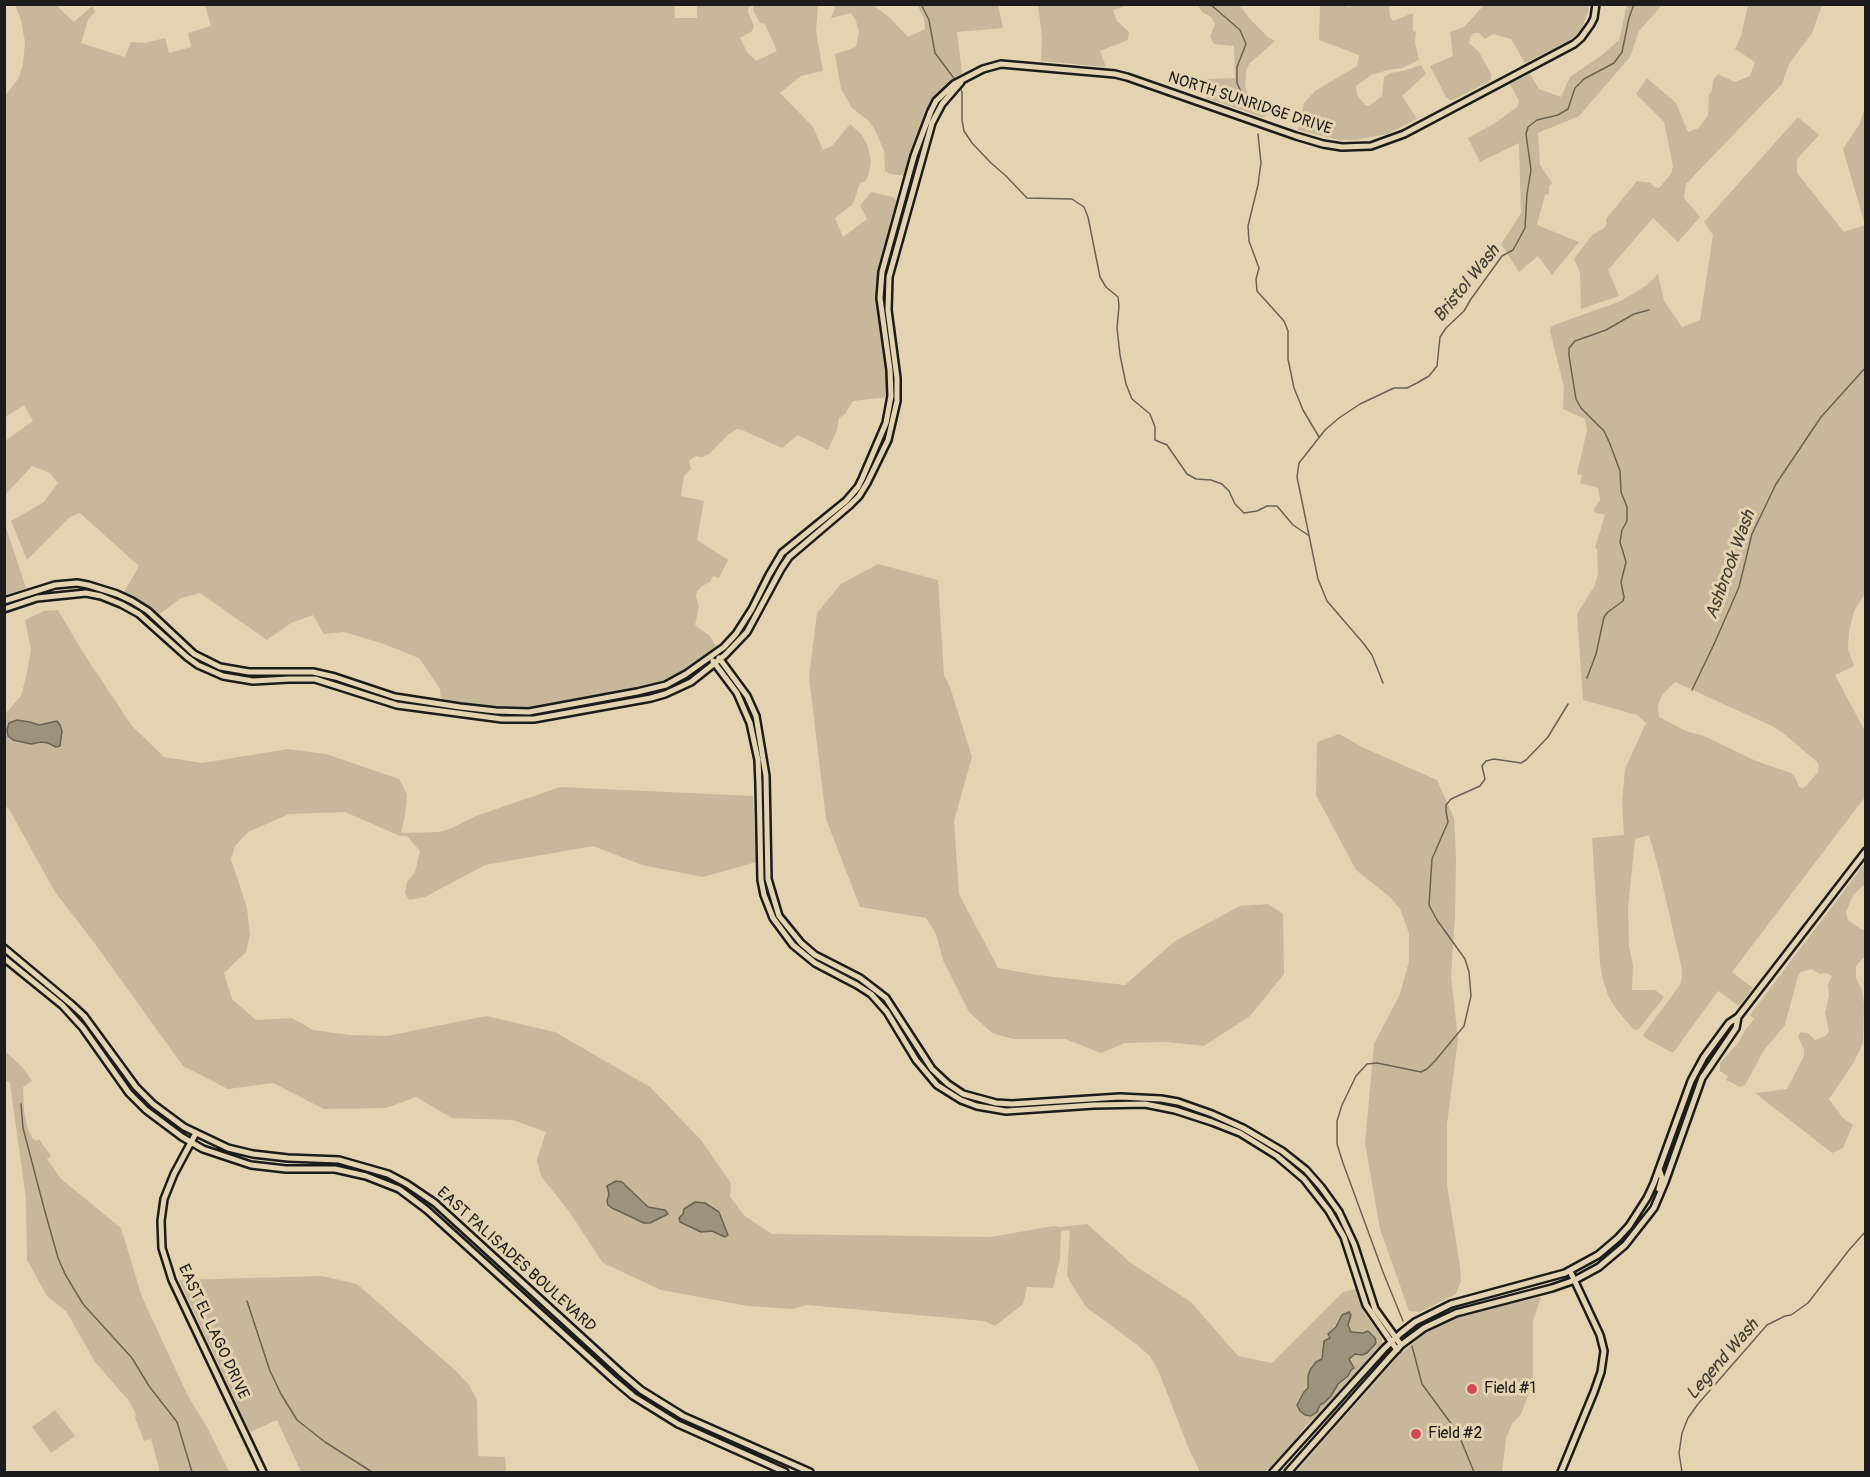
<!DOCTYPE html>
<html>
<head>
<meta charset="utf-8">
<style>
  body { margin:0 }
  #map { position:relative; width:1870px; height:1477px; overflow:hidden; background:#e4d3b0; font-family:Pangolin,sans-serif }
  canvas { display:block }
  .frame { position:absolute; inset:0; border:6px solid #1c1c1c; pointer-events:none }
</style>
</head>
<body>
<div id="map">
<canvas width="1870" height="1477"></canvas>
<div class="frame"></div>
</div>
<script>
const ctx = document.querySelector('canvas').getContext('2d');
ctx.lineJoin = 'round';
function paint(path, color) { ctx.fillStyle = color; ctx.fill(path, 'evenodd'); }
const shape = rows => new Path2D(rows.map(r => 'M' + r).join(''));
function strokePath(path, color, width, dash) { ctx.strokeStyle = color; ctx.lineWidth = width; ctx.lineCap = dash ? 'butt' : 'round'; ctx.setLineDash(dash || []); ctx.stroke(path); }
function write(font, color, halo, rows, align = 'center') {
  ctx.font = font + ' Pangolin,sans-serif'; ctx.lineWidth = 6; ctx.setLineDash([]); ctx.textBaseline = 'middle'; ctx.strokeStyle = halo; ctx.fillStyle = color; for (const [text, x, y, turn = 0] of rows) {
    ctx.save(); ctx.translate(x, y); ctx.rotate((+turn || 0) * Math.PI / 180); ctx.textAlign = isNaN(turn) ? turn : align; if (halo) ctx.strokeText(text, 0, 0); ctx.fillText(text, 0, 0); ctx.restore();
  }
}
paint(shape([
  [674,4,675,18,697,18,697,5,749,5,748,12,754,26,752,31,740,38,747,52,756,61,777,51,765,24,760,23,753,10,754,5,818,5,816,31,823,71,801,76,780,93,813,127,823,150,832,146,850,124,862,135,867,144,871,161,869,173,866,181,860,183,853,204,835,218,843,237,867,219,860,206,871,192,893,197,899,203,880,267,878,285,878,303,888,378,888,397,853,401,845,414,839,418,837,430,828,450,798,435,782,448,742,430,737,429,729,434,709,454,702,457,696,456,689,461,691,469,684,476,681,496,704,501,697,540,728,560,719,578,713,576,710,582,702,586,697,591,696,596,699,606,695,625,710,636,717,648,683,674,661,685,515,711,441,702,440,689,419,658,381,643,344,632,324,634,313,615,291,623,267,640,200,593,181,598,157,616,123,594,139,566,80,513,70,517,27,560,11,521,44,502,58,483,50,473,32,466,7,493,5,492,5,441,33,421,24,405,5,417,4,97,18,79,23,64,25,42,21,20,15,5,58,5,60,9,74,22,92,6,95,12,88,20,81,43,125,57,131,42,145,43,165,38,169,53,191,47,188,33,211,26,205,5],
  [1485,4,1588,5,1589,10,1582,27,1576,35,1567,42,1525,63,1511,39,1493,34,1485,39,1479,33,1474,33,1470,37,1469,43,1479,52,1491,74,1491,78,1490,81,1453,100,1450,100,1446,97,1430,66,1453,56,1450,32,1464,27],
  [1627,4,1662,5,1639,31,1630,57,1579,116,1538,133,1540,165,1552,183,1549,186,1549,194,1545,195,1537,225,1579,242,1552,275,1538,256,1519,272,1501,244,1521,213,1519,143,1480,162,1468,138,1495,123,1517,107,1519,101,1510,84,1530,74,1539,89,1561,97,1570,77,1602,55,1619,40],
  [836,5,873,5,889,17,908,37,925,29,924,18,918,6,915,5,998,5,1003,28,957,32,962,73,949,83,935,98,926,112,906,176,890,174,885,171,884,151,875,130,869,121,852,108,841,89,835,54,856,47,859,32,856,21,851,13,831,18],
  [1038,5,1128,5,1113,10,1117,21,1129,32,1128,40,1100,51,1106,67,1041,61,1042,37],
  [1198,5,1239,5,1251,20,1268,37,1275,41,1249,64,1246,71,1245,87,1250,100,1262,105,1268,110,1266,116,1262,117,1206,98,1205,79,1235,78,1234,46,1214,44,1210,37,1215,24,1211,17,1202,12],
  [1320,5,1344,5,1349,7,1355,5,1389,5,1390,16,1393,21,1413,13,1413,31,1416,32,1415,43,1419,60,1402,68,1388,70,1371,75,1356,86,1357,95,1365,105,1369,106,1382,96,1384,77,1390,73,1403,71,1421,65,1426,74,1402,96,1417,119,1388,134,1356,140,1339,140,1298,130,1304,103,1315,91,1357,66,1359,55,1319,40],
  [1748,5,1822,5,1812,33,1789,64,1782,84,1686,184,1684,198,1700,217,1678,242,1653,218,1608,270,1619,296,1581,309,1580,272,1574,259,1592,235,1603,229,1607,224,1606,219,1637,181,1651,183,1654,187,1659,188,1671,174,1673,166,1664,122,1636,94,1647,78,1676,103,1688,132,1699,128,1708,115,1709,94,1712,91,1713,80,1718,74,1735,82,1750,76,1755,62,1735,49,1741,36],
  [1865,108,1865,593,1854,611,1849,632,1848,649,1854,666,1835,675,1865,731,1865,797,1732,972,1753,988,1739,1006,1718,991,1673,1053,1647,1039,1643,1035,1680,985,1682,977,1682,969,1659,870,1649,835,1635,839,1628,908,1629,946,1633,965,1632,990,1655,990,1664,997,1639,1029,1634,1030,1616,1009,1608,995,1603,980,1600,964,1592,838,1624,835,1622,804,1625,769,1646,723,1637,715,1583,700,1577,614,1595,585,1598,573,1597,549,1595,548,1605,515,1594,512,1595,507,1600,500,1598,488,1580,483,1582,475,1577,474,1587,430,1585,419,1563,409,1564,387,1550,331,1551,327,1554,325,1621,301,1647,285,1658,274,1664,301,1682,327,1700,320,1713,235,1704,222,1798,117,1819,135,1797,159,1797,173,1844,232,1865,225,1843,149,1859,125],
  [1675,682,1772,726,1783,733,1817,762,1819,766,1818,772,1805,787,1802,788,1799,787,1795,777,1791,773,1756,761,1704,736,1686,731,1659,717,1658,705,1662,695],
  [5,524,26,588,5,595,4,595],
  [878,564,938,580,944,675,950,687,972,757,954,821,959,894,998,968,1037,975,1125,985,1175,941,1240,906,1268,904,1283,914,1284,974,1250,1016,1204,1046,1166,1042,1125,1043,1101,1053,1065,1039,1013,1039,992,1033,969,1012,943,960,936,934,926,918,860,907,826,819,809,677,817,613,841,584],
  [58,610,82,651,132,726,164,757,202,763,288,749,326,754,399,779,407,794,405,815,401,833,439,832,452,828,476,816,560,787,753,796,756,862,703,877,642,865,593,846,485,865,425,897,409,900,405,893,407,882,415,872,420,851,407,836,400,836,345,812,289,814,248,832,235,846,231,859,247,908,250,935,246,952,224,973,232,999,256,1020,292,1018,313,1030,349,1035,387,1036,486,1016,555,1032,650,1087,701,1140,731,1183,730,1197,745,1216,772,1234,991,1237,1053,1226,1061,1227,1087,1224,1131,1263,1191,1302,1238,1356,1272,1363,1343,1292,1356,1289,1364,1312,1382,1338,1382,1344,1314,1419,1306,1425,1297,1439,1266,1472,1200,1472,1188,1447,1159,1372,1150,1356,1136,1344,1086,1307,1070,1282,1067,1275,1070,1230,1061,1231,1060,1259,1053,1288,1027,1287,1023,1304,995,1326,984,1321,807,1305,792,1309,748,1306,661,1290,603,1263,568,1210,541,1176,537,1160,546,1132,513,1120,452,1118,416,1097,386,1108,324,1109,273,1083,228,1089,183,1066,93,941,55,892,9,809,5,806,4,715,21,696,26,677,31,650,25,620,44,611],
  [1339,734,1364,748,1437,780,1454,818,1456,856,1455,916,1451,976,1458,1039,1447,1124,1447,1185,1460,1266,1461,1281,1456,1294,1420,1312,1409,1311,1380,1229,1365,1143,1374,1044,1400,994,1409,961,1409,933,1400,909,1390,897,1356,870,1316,795,1317,742],
  [1865,863,1865,884,1853,895,1846,912,1848,920,1861,929,1865,930,1865,956,1856,966,1856,978,1862,990,1864,1004,1863,1043,1854,1062,1829,1099,1843,1118,1853,1125,1843,1148,1832,1153,1755,1093,1787,1089,1804,1056,1804,1050,1798,1036,1801,1032,1808,1033,1815,1040,1826,1036,1829,1031,1825,1013,1829,996,1828,984,1832,976,1826,973,1819,974,1812,969,1801,972,1798,976,1785,1025,1764,1050,1745,1085,1740,1087,1726,1080,1728,1076,1720,1071,1720,1063,1738,1043,1745,1030,1754,1019,1750,1015],
  [5,1051,22,1067,32,1081,23,1087,24,1111,28,1130,33,1139,36,1141,39,1139,51,1156,47,1159,61,1179,121,1228,142,1297,187,1394,208,1429,229,1472,160,1472,151,1439,144,1441,135,1418,136,1414,129,1401,95,1362,66,1311,47,1296,27,1260,26,1199,10,1083,5,1080],
  [322,1276,357,1284,456,1371,469,1385,477,1400,478,1456,505,1457,506,1472,301,1472,277,1420,250,1432,179,1280],
  [1541,1297,1533,1321,1533,1383,1521,1414,1512,1424,1506,1438,1502,1472,1296,1472,1399,1355,1424,1334,1450,1320,1468,1314],
  [55,1410,75,1436,51,1453,32,1427]
]), '#c7b89b');
const water = shape([
  [17,720,30,722,39,725,57,721,60,725,62,731,60,746,56,747,48,743,41,742,31,744,13,740,8,736,7,730,9,723,17,720],
  [616,1181,622,1182,648,1207,665,1210,668,1214,650,1223,644,1223,612,1208,608,1205,607,1201,609,1194,607,1186,616,1181],
  [695,1202,705,1203,719,1212,728,1235,725,1237,712,1231,701,1232,680,1222,679,1218,683,1214,684,1209,695,1202],
  [1349,1312,1351,1315,1348,1325,1350,1330,1351,1332,1363,1333,1368,1331,1375,1338,1376,1343,1367,1353,1362,1355,1355,1354,1349,1359,1354,1368,1351,1370,1348,1376,1338,1384,1331,1396,1324,1403,1320,1405,1317,1412,1311,1416,1305,1415,1300,1411,1297,1405,1304,1392,1308,1388,1308,1376,1310,1370,1316,1362,1322,1359,1324,1341,1330,1338,1328,1334,1336,1327,1342,1315,1349,1312]
]);
paint(water, '#9d927c');
strokePath(water, '#696356', 1.5);
strokePath(shape([
  [921,4,929,20,935,53,956,81],
  [1210,4,1240,30,1246,44,1237,67,1237,83,1249,110],
  [960,88,962,92,962,120,964,131,972,143,991,163,1006,176,1027,198,1072,199,1084,207,1088,217,1100,277,1106,287,1118,297,1119,306,1117,328,1120,355,1126,384,1132,399,1150,414,1155,427,1155,440,1167,445,1187,474,1196,479,1211,480,1222,484,1229,491,1235,504,1244,513,1257,511,1267,506,1277,506,1293,525,1308,535],
  [1258,134,1261,163,1258,185,1248,226,1249,241,1259,268,1256,279,1257,291,1284,321,1288,331,1288,359,1294,388,1303,410,1319,437],
  [1587,678,1596,654,1604,617,1608,612,1623,601,1624,597,1621,582,1626,562,1620,542,1622,530,1627,521,1627,507,1621,492,1620,471,1610,444,1604,431,1581,408,1576,399,1569,356,1569,348,1575,341,1606,330,1634,314,1649,310],
  [1383,683,1372,655,1364,644,1327,601,1318,579,1297,477,1299,463,1325,430,1339,418,1360,404,1394,388,1407,388,1417,383,1429,376,1437,366,1440,337,1446,328,1464,311,1471,299,1502,256,1513,250,1525,228,1527,194,1531,170,1526,134,1528,127,1537,120,1558,115,1568,109,1575,88,1584,79,1614,63,1622,52,1629,18,1634,4],
  [1692,690,1715,642,1739,587,1752,534,1776,484,1821,417,1866,367],
  [21,1104,23,1128,44,1208,58,1258,65,1274,83,1304,132,1358,149,1386,177,1422,192,1472],
  [247,1301,270,1371,281,1394,297,1420,325,1442,372,1472],
  [1403,1321,1383,1272,1343,1163,1337,1144,1337,1121,1342,1105,1356,1076,1367,1064,1377,1063,1421,1072,1427,1069,1435,1061,1464,1026,1471,996,1469,972,1465,959,1437,920,1429,905,1432,859,1448,822,1446,811,1446,805,1451,799,1480,786,1485,779,1482,766,1486,761,1494,759,1521,763,1526,760,1548,737,1568,704],
  [1412,1346,1422,1384,1458,1433,1474,1472],
  [1682,1472,1679,1453,1682,1433,1688,1418,1698,1404,1767,1325,1785,1316,1791,1315,1808,1303,1849,1250,1866,1231]
]), '#696356', 1.5);
const secondary = shape([
  [4,601,55,585,77,583,88,585,117,594,132,601,148,611,194,654,220,667,249,672,313,672,335,677,395,697,460,707,496,711,529,712,637,692,666,685,686,674,724,647,736,634,752,609,769,575,782,553,846,501,858,487,862,479,886,423,891,396,890,370,880,298,882,272,914,156,931,111,936,101,954,84,983,69,1001,64,1115,74,1127,77,1296,136,1323,144,1342,147,1371,146,1404,134,1574,44,1581,38,1591,24,1594,18,1596,4],
  [4,609,37,598,86,593,101,596,121,604,139,614,187,657,198,665,223,676,253,681,289,679,315,679,397,705,502,719,534,719,651,698,665,694,691,682,725,655,747,632,781,569,789,557,850,505,859,496,867,483,888,440,897,401,897,378,888,310,889,277,932,123,942,104,961,82],
  [719,658,747,696,756,716,766,776,768,879,779,916,801,943,815,955,860,978,886,998,932,1069,948,1084,963,1094,996,1103,1012,1104,1120,1097,1161,1099,1178,1102,1212,1114,1243,1128,1282,1151,1306,1170,1321,1187,1339,1212,1354,1244,1375,1309,1401,1345],
  [713,661,737,693,750,723,758,760,759,784,761,880,764,895,773,918,793,945,815,963,857,985,871,994,887,1012,916,1060,937,1085,961,1100,977,1106,1006,1111,1094,1105,1145,1104,1175,1110,1212,1122,1240,1133,1277,1156,1304,1179,1329,1211,1344,1237,1366,1305,1397,1350],
  [4,948,71,1004,84,1016,136,1087,153,1104,184,1127,228,1148,253,1154,288,1158,339,1160,388,1174,407,1184,435,1203,620,1372,641,1390,683,1416,810,1472],
  [4,958,62,1005,83,1028,129,1093,146,1110,182,1137,203,1149,251,1165,286,1169,335,1169,366,1176,399,1189,427,1210,614,1380,633,1396,678,1424,785,1472],
  [196,1133,174,1174,164,1199,161,1221,162,1248,172,1280,263,1472],
  [1659,1189,1662,1178,1659,1169],
  [1273,1472,1384,1349,1401,1333,1415,1322,1451,1304,1565,1273,1598,1255,1618,1238,1629,1226,1647,1198,1654,1183,1691,1081,1704,1057,1729,1023,1738,1017,1866,851],
  [1288,1472,1390,1357,1401,1345,1424,1328,1456,1313,1552,1288,1575,1280,1599,1267,1625,1245,1654,1208,1665,1182,1702,1078,1736,1028,1738,1017],
  [1561,1472,1594,1392,1601,1372,1604,1351,1600,1335,1570,1271]
]);
strokePath(secondary, '#1c1c1c', 10);
strokePath(secondary, '#e4d3b0', 5);
for (const [x, y, r, color] of [
  [1472,1389,6,"#d1495b"],
  [1416,1434,6,"#d1495b"]
]) { const dot = new Path2D(); dot.arc(x, y, r, 0, 2 * Math.PI); ctx.fillStyle = color; ctx.fill(dot); strokePath(dot, '#e4d3b0', 2); }
write('16px', '#1c1c1c', '#e4d3b0', [
  ["NORTH SUNRIDGE DRIVE",1250,104,18],
  ["EAST PALISADES BOULEVARD",516,1260,42],
  ["EAST EL LAGO DRIVE",213,1332,65]
]);
write('16px', '#1c1c1c', '#e4d3b0', [
  ["Field #1",1484,1389],
  ["Field #2",1428,1434]
], 'left');
write('italic 18px', '#433f39', '#e4d3b0', [
  ["Bristol Wash",1467,284,-51],
  ["Ashbrook Wash",1731,565,-70],
  ["Legend Wash",1723,1360,-49]
]);
</script>
</body>
</html>
